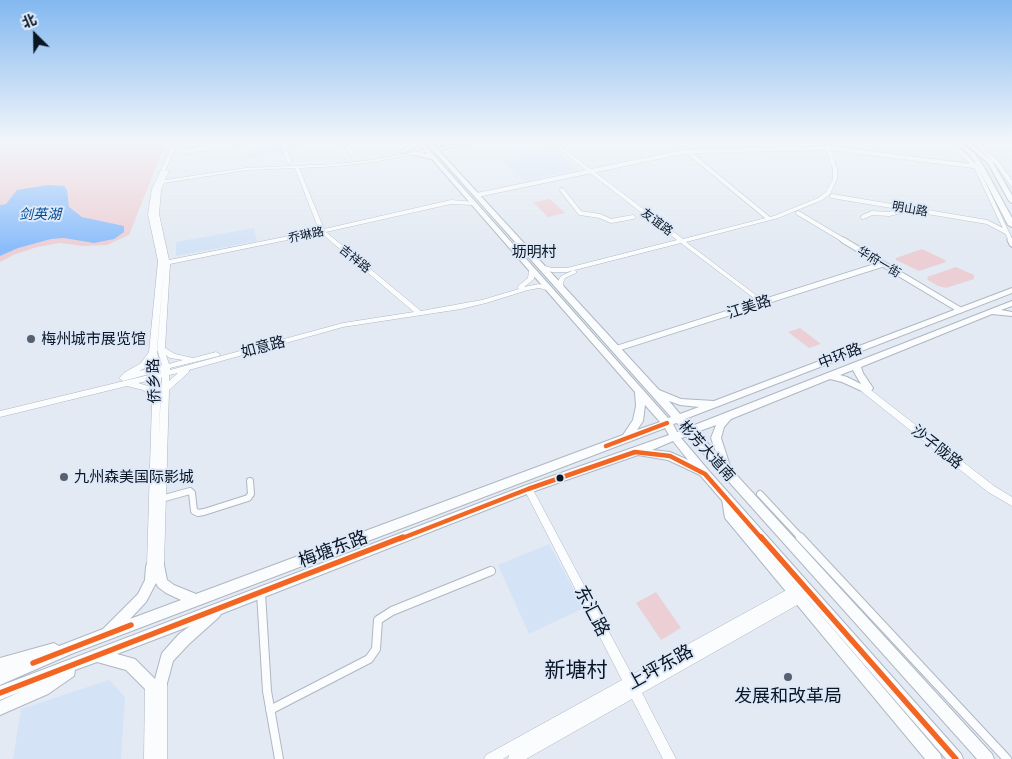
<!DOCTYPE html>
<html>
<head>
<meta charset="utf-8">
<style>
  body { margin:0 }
  #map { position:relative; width:1012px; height:759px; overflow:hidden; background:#e3eaf3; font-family:Lato,"Noto Sans SC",sans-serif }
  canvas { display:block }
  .north { position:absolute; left:10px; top:10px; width:50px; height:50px; -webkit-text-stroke:4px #dde9f9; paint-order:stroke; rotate:337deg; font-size:14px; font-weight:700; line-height:20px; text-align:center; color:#0b1623 }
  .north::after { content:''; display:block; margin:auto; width:18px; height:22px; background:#0b1623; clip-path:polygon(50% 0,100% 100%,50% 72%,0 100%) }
</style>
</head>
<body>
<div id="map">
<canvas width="1012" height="759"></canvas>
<div class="north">北</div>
</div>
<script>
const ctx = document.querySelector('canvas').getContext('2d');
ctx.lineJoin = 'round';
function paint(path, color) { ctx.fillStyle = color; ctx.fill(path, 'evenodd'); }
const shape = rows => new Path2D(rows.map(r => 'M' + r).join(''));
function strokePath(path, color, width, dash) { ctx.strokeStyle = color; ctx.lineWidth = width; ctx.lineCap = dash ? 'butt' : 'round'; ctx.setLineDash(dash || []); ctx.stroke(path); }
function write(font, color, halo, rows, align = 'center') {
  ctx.font = font + ' Lato,"Noto Sans SC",sans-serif'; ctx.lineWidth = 4; ctx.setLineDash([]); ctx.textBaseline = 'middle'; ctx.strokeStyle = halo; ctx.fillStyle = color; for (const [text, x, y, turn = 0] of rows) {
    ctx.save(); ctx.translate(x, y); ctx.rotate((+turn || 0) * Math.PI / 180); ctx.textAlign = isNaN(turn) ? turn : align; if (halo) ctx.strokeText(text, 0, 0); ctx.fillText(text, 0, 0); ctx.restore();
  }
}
paint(shape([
  [269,142,282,142,286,153,248,159,247,154,260,152,260,149,270,147],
  [553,149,579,169,525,181,501,160],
  [254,228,257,241,176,256,176,242],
  [549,544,584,608,529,634,498,565],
  [109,680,125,697,121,759,13,759,21,709]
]), '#d4e3f6');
paint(shape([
  [0,142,166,142,129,235,107,245,83,246,60,243,37,247,13,255,0,262],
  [550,199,565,213,548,217,533,202],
  [922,249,945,260,946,262,919,271,896,260,896,258],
  [956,267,974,275,974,279,946,288,938,286,928,280,927,277],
  [800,328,821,344,809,348,788,332],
  [656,592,681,628,661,640,636,603]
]), '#eccfd5');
paint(shape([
  [48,185,64,186,67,190,69,207,82,217,124,226,124,232,114,239,94,243,64,238,51,239,18,248,0,256,0,205,6,204,17,190]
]), '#8bbdfb');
const minorFar3 = shape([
  [282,142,289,161],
  [344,142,352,154],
  [951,142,976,167,1011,241],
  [975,142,997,163,1012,184],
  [283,145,301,142],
  [183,152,245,142],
  [688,152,768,218],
  [562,190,580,213,600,216,611,221,633,217],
  [477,195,678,153,699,151,829,148,981,167],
  [832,196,987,222,1006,232],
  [798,213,845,241],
  [863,217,872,213,889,214,897,212,896,207]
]);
const minorFar2 = shape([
  [843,240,960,310],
  [1010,240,1012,244],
  [615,349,883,264]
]);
const minorFar1 = shape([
  [760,494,802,539],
  [161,499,190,491,192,493,194,511,198,513,204,512,248,498,251,494,250,481]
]);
const minor = shape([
  [800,537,1007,759],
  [261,593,267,691,279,759],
  [270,710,369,659,376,649,378,620,392,611,491,571]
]);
const tertiary = shape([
  [174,142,178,142,165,171,167,170,169,171,165,180,246,168,337,164,373,160,442,147,442,149,440,149,373,162,337,166,299,168,324,229,451,200,475,202,476,203,473,205,451,204,326,232,421,311,482,300,519,289,517,287,528,278,529,271,532,269,535,271,534,279,524,287,539,284,549,287,550,288,547,290,539,288,528,290,486,303,461,309,343,327,189,370,189,372,169,390,164,564,163,567,159,569,156,568,156,569,152,571,148,569,147,566,152,401,147,393,143,390,127,386,0,417,0,411,153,374,153,373,123,381,119,378,124,373,141,363,149,352,158,261,148,214,152,189,174,142],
  [295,168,319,230,169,260,159,214,161,190,164,183,246,170,295,168],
  [321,233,414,312,343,323,170,370,170,368,219,356,220,354,216,352,193,358,175,354,165,348,170,264,321,233],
  [164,265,157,349,162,365,160,366,157,352,164,265],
  [166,355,170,358,183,360,169,364,166,355],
  [151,360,153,368,139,371,147,367,151,360],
  [178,373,169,381,169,375,178,373],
  [162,377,161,389,159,436,161,378,162,377],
  [153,380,153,389,148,386,138,383,153,380],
  [550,142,555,142,683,239,774,216,818,198,826,192,833,179,833,169,824,142,828,142,837,169,837,179,830,194,822,200,778,218,686,242,765,302,766,303,765,304,763,305,681,243,567,272,552,272,539,268,539,266,541,265,552,268,567,268,677,240,550,142],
  [574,270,576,271,576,273,565,278,563,283,564,289,561,291,559,290,557,283,561,276,574,270],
  [864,386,867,387,994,486,1012,497,1012,506,988,492,861,391,860,389,864,386],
  [528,485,531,486,632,675,794,586,798,585,802,586,803,591,806,592,807,596,806,600,642,693,676,759,663,759,632,699,526,759,508,759,509,755,503,759,484,759,486,755,622,680,524,489,525,486,528,485],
  [161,676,165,678,167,682,167,759,144,759,145,685,147,681,151,679,155,682,157,678,161,676]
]);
const secondary = shape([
  [416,142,422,142,404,153,399,152,416,142],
  [429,142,449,142,450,143,447,145,431,144,429,142],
  [466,142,477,142,440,150,437,148,466,142],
  [412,151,432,155,435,157,432,159,410,154,409,153,412,151],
  [727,494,731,496,732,499,734,513,940,754,942,759,925,759,725,518,722,499,723,496,727,494]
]);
const primary = shape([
  [417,142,422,142,668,418,671,417,426,142,431,142,659,390,681,399,714,401,1012,288,1012,293,685,419,692,426,1012,301,1012,306,1001,310,1012,312,1012,316,992,314,861,367,863,373,873,388,872,390,864,392,842,382,830,379,731,419,724,427,721,438,731,469,992,754,994,759,977,759,688,436,681,438,709,471,961,754,963,759,946,759,700,475,668,460,638,455,532,492,221,614,219,617,189,644,173,661,166,687,161,689,157,687,156,690,151,692,146,690,126,670,97,662,75,670,74,676,48,694,0,715,0,701,22,691,0,700,0,686,524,486,669,435,665,428,71,654,0,685,0,658,54,643,59,646,103,629,138,594,145,580,146,566,148,562,152,560,154,561,159,559,163,560,167,580,174,585,196,594,623,435,633,420,636,406,635,392,417,142],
  [853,370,855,374,861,384,847,377,840,375,853,370],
  [669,401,680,405,699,407,680,414,669,401],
  [645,405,660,422,637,430,643,421,645,405],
  [677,423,683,430,677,432,673,424,677,423],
  [716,425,711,438,716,452,697,432,716,425],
  [673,441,688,460,670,452,652,450,673,441],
  [156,583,158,587,166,593,181,600,130,619,146,602,156,583],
  [190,626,179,634,162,653,155,679,135,659,117,654,190,626]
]);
const trunk = shape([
  [954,142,960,142,974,153,984,167,1012,218,1012,227,1008,225,978,167,970,155,954,142],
  [964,142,970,142,992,161,1012,195,1012,203,1009,201,988,163,964,142]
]);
strokePath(minorFar3, '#aeb7c2', 5);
strokePath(minorFar2, '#aeb7c2', 7);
strokePath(minorFar1, '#aeb7c2', 8);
strokePath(minor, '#aeb7c2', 10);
strokePath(tertiary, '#aeb7c2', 1);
strokePath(secondary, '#aeb7c2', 2);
strokePath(primary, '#aeb7c2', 2);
strokePath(trunk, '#aeb7c2', 2);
strokePath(minorFar3, '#fbfcfd', 4);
strokePath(minorFar2, '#fbfcfd', 5);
strokePath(minorFar1, '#fbfcfd', 6);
strokePath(minor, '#fbfcfd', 8);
paint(tertiary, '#fbfcfd');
paint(secondary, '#fbfcfd');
paint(primary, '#fbfcfd');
paint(trunk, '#fbfcfd');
strokePath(shape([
  [606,446,667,423],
  [400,539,528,489,635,452,670,456,705,474,762,539]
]), '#f26522', 4.5);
strokePath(shape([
  [761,537,956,759],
  [33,663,131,625],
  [0,693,403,537]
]), '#f26522', 5.5);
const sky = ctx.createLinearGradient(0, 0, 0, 248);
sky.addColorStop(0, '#83b8f0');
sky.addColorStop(0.57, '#f2f6fa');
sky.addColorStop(1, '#f2f6fa00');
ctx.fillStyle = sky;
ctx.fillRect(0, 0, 1012, 248);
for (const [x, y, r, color] of [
  [31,339,5,"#57606c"],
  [64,477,5,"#57606c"],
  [560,478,4.5,"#0b1623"],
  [788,677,5,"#57606c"]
]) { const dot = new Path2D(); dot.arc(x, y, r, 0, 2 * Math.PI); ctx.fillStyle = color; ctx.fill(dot); strokePath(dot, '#dde9f9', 2); }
write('12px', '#0b1623', '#dde9f9', [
  ["明山路",910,209,10],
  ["友谊路",657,222,37],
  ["乔琳路",306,235,-12],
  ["吉祥路",355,259,39],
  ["华府一街",879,262,31]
]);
write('italic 14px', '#004b95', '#dde9f9', [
  ["剑英湖",40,214]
]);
write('15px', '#0b1623', '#dde9f9', [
  ["坜明村",534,252]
]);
write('15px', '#0b1623', '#dde9f9', [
  ["江美路",749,307,-18],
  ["如意路",263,347,-15],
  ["中环路",840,356,-21],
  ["侨乡路",154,381,-92],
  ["沙子陇路",937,447,38],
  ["彬芳大道南",707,451,48]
]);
write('15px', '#0b1623', '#dde9f9', [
  ["梅州城市展览馆",41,339],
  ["九州森美国际影城",74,477]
], 'left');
write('18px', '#0b1623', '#dde9f9', [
  ["梅塘东路",333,549,-21],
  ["东汇路",592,611,62],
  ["上坪东路",660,667,-29]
]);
write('18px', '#0b1623', '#dde9f9', [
  ["发展和改革局",788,696]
]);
write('21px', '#0b1623', '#dde9f9', [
  ["新塘村",576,670]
]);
</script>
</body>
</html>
